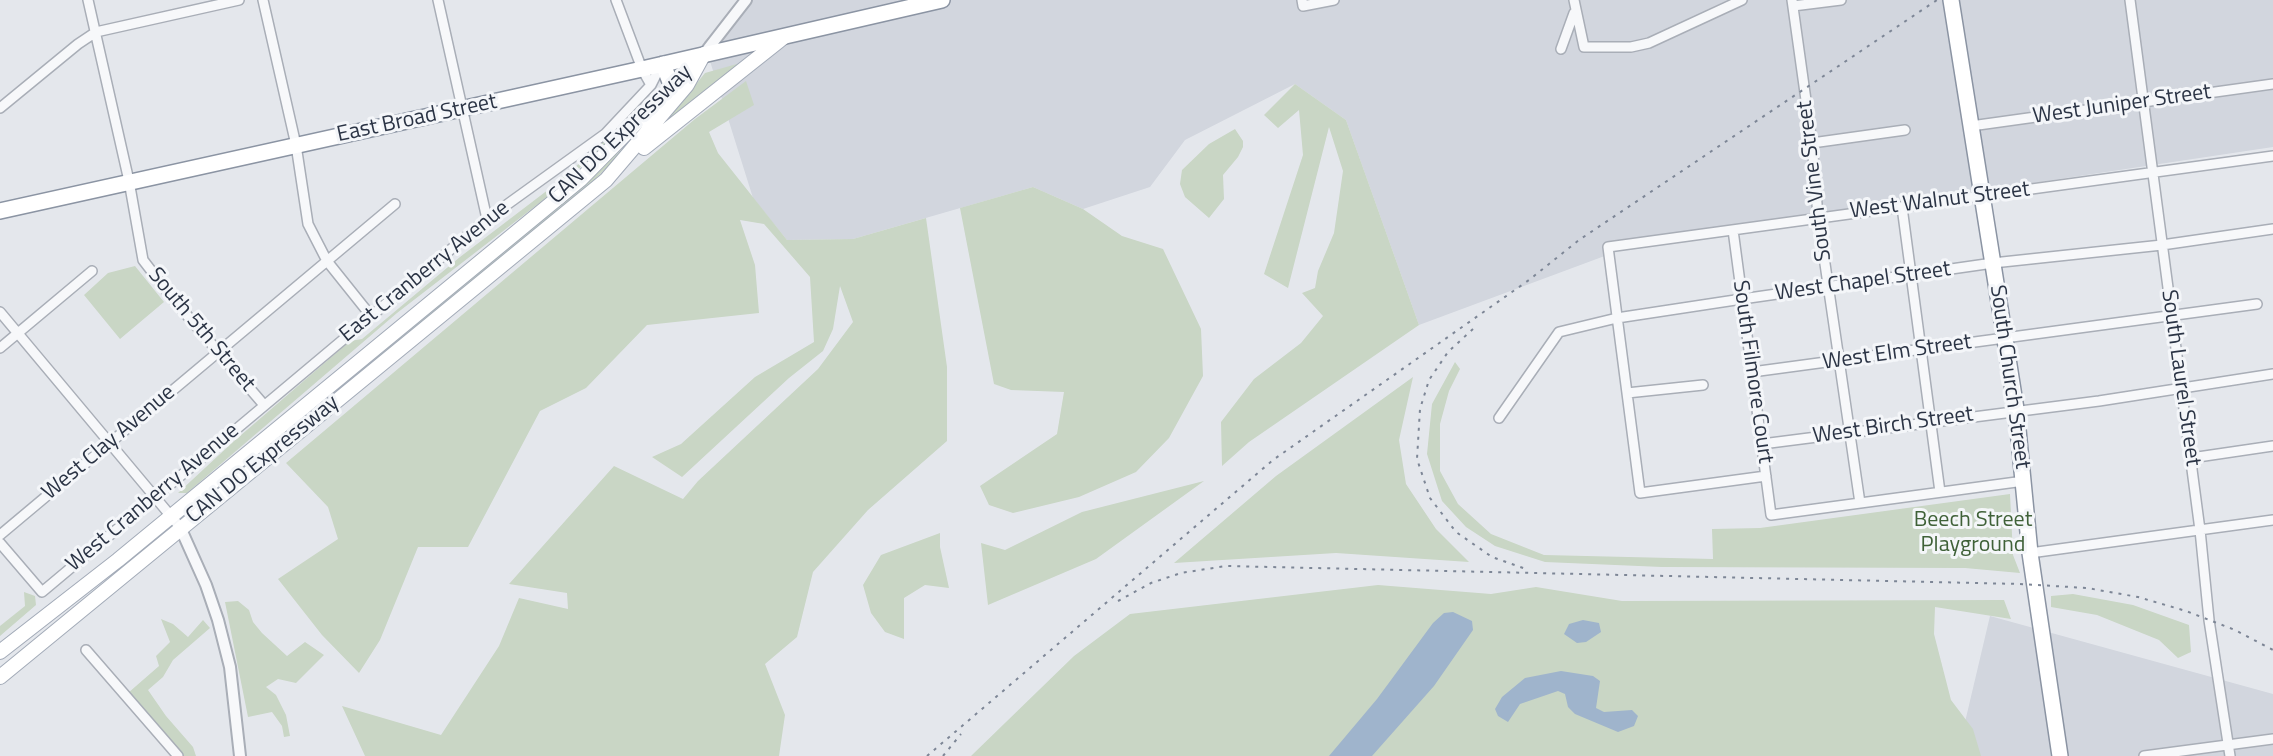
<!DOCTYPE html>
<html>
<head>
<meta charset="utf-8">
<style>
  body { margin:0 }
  canvas { display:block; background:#e4e7ec }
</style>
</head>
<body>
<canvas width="2273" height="756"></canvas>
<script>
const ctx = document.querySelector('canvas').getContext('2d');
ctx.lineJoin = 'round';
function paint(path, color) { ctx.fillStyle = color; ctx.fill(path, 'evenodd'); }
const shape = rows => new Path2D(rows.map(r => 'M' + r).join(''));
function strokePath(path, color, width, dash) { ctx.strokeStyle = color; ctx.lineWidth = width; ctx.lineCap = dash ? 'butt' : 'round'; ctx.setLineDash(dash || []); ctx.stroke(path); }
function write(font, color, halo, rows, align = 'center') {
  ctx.font = font + ' "Titillium Web",sans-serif'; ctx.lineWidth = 6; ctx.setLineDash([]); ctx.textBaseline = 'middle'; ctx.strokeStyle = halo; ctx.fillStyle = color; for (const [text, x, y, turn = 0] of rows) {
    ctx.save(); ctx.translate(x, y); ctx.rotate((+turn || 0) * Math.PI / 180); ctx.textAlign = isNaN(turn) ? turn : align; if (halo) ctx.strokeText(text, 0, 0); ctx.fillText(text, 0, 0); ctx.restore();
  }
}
paint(shape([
  [745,0,2273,0,2273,147,1645,241,1419,325,1346,120,1295,84,1185,140,1150,187,1083,209,1033,187,853,239,787,240,753,198,704,42],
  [1990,616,2273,694,2273,756,1957,756]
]), '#d2d6de');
paint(shape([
  [744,62,663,125,705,73],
  [746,81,754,105,709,132,718,153,787,240,853,239,926,218,947,367,947,441,868,510,813,572,797,637,765,664,785,715,779,756,365,756,342,706,441,735,499,646,519,598,568,609,567,593,509,584,614,466,683,499,698,481,818,369,853,322,840,286,833,329,823,351,789,378,682,477,652,457,681,444,755,377,814,342,810,277,764,224,740,220,755,265,759,313,647,325,586,388,540,411,468,547,418,547,380,640,359,673,322,635,278,579,338,539,328,507,286,463,695,119],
  [1295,84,1346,120,1419,325,1249,442,1222,466,1221,422,1254,379,1301,343,1323,316,1302,293,1315,288,1318,271,1334,233,1343,171,1329,127,1288,288,1264,274,1303,155,1299,110,1278,128,1264,115],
  [653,93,656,95,613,139,542,201,397,313,187,493,178,493,233,442,350,341,362,339,460,257,557,183,634,115],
  [649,120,645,130,594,180,548,221,229,479,249,460,559,206,621,150],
  [1235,129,1243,141,1243,147,1238,157,1223,175,1224,199,1209,218,1185,197,1180,184,1182,170,1209,144],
  [1033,187,1083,209,1122,236,1163,249,1201,329,1203,376,1169,438,1136,472,1079,497,1013,513,989,505,980,486,1057,434,1064,392,1011,390,994,384,960,208],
  [135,266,164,302,120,339,84,295,108,273],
  [1455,362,1460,369,1449,391,1440,424,1440,471,1458,504,1491,534,1544,555,1713,559,1712,529,1760,528,2010,494,2013,555,2020,573,1965,568,1662,567,1545,562,1495,546,1466,527,1442,501,1427,454,1432,404],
  [1413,377,1399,440,1406,484,1436,529,1469,562,1336,553,1174,563,1276,476],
  [1204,481,1096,559,988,605,981,543,1005,550,1082,512],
  [940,533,940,547,949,588,925,585,904,598,904,639,885,632,871,613,863,585,881,555],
  [1378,585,1491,594,1536,587,1622,601,2004,600,2011,619,1935,607,1934,634,1951,700,1973,729,1981,756,971,756,1074,656,1130,614],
  [24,592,35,596,36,605,0,636,0,626,25,606],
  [2073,594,2133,605,2189,625,2191,652,2178,658,2159,640,2097,615,2051,607,2051,596],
  [238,601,249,610,253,622,262,633,287,656,305,642,324,655,296,683,278,679,266,687,276,695,286,715,290,736,284,737,282,726,272,712,248,717,225,602],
  [161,619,173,624,188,637,203,620,210,628,173,660,163,677,148,690,166,716,193,747,196,756,183,756,128,693,159,666,156,656,170,642]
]), '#c9d6c5');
paint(shape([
  [1453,612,1472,621,1473,630,1434,686,1372,756,1329,756,1377,699,1433,623,1444,613],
  [1583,620,1599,623,1601,632,1586,642,1577,643,1564,634,1569,624],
  [1561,671,1593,676,1600,681,1596,708,1604,712,1632,710,1638,716,1634,726,1618,732,1575,714,1568,707,1565,694,1558,691,1520,704,1508,722,1498,716,1495,709,1502,697,1525,678]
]), '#9fb4cc');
const minor = shape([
  [88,0,129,181,143,260,173,299,264,405],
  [263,0,296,145,308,224,327,261,371,316],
  [438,0,487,219],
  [616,0,642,69,651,85],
  [1302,0,1303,6,1334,0],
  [1574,0,1584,47,1631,47,1649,43,1742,0],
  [1792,0,1812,143,1818,216,1860,503],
  [2130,0,2200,530,2209,620,2230,756],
  [1793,6,1841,0],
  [1561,49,1574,13],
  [0,108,78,44,96,32,239,0],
  [1971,126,2273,84],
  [1812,143,1905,130],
  [1902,207,1940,492],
  [1733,230,1771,515,2024,481],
  [0,312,180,527],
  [0,348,92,271],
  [1752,372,2257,304],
  [1627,393,1703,385],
  [1499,418,1559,332,1617,318,1742,299,1993,263,2162,245,2273,229],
  [1762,444,2099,401,2273,374],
  [2191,458,2273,446],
  [1766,476,1640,493,1608,247,2273,156],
  [0,535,395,204],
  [0,543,42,592,487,219,605,134,651,85,661,65],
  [2030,553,2273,520],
  [86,650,178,756],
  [2144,756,2273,739]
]);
const tertiary = shape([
  [704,54,746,0],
  [180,527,206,585,218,620,230,667,240,756]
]);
const primary = shape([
  [644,148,784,37],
  [0,652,118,560,581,179,691,67],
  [0,677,606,180,687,85,704,54]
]);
const trunk = shape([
  [1951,0,2016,409,2030,553,2060,756],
  [663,64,672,87],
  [0,211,642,69,942,0]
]);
strokePath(minor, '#a9aeb7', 12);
strokePath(tertiary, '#a9aeb7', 14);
strokePath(primary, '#a3abb8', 16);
strokePath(trunk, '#8b94a3', 18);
strokePath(minor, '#f7f8fa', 9);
strokePath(tertiary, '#f7f8fa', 10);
strokePath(primary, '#fff', 14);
strokePath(trunk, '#fff', 15);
strokePath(shape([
  [1473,329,1448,352,1429,380,1420,409,1417,459,1430,498,1456,532,1492,557,1526,569],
  [1118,601,1151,583,1181,573,1226,566,2020,584,2087,588,2138,597,2186,611,2235,630,2273,650],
  [927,756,1273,460,1529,280,1579,240,1937,0],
  [943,756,961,734]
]), '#7d8696', 2, [3, 6]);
write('22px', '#2b3445', '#f4f6f9', [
  ["West Juniper Street",2122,105,-8],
  ["East Broad Street",417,119,-12],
  ["CAN DO Expressway",621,135,-44],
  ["South Vine Street",1815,181,-97],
  ["West Walnut Street",1940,201,-7],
  ["East Cranberry Avenue",425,272,-39],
  ["West Chapel Street",1863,282,-8],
  ["South 5th Street",201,330,50],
  ["West Elm Street",1897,353,-8],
  ["South Filmore Court",1752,372,82],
  ["South Church Street",2009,377,82],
  ["South Laurel Street",2180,378,82],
  ["West Birch Street",1893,426,-8],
  ["West Clay Avenue",109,443,-40],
  ["CAN DO Expressway",263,460,-39],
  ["West Cranberry Avenue",153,498,-40]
]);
write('22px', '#3f6138', '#f4f6f9', [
  ["Beech Street",1973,521],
  ["Playground",1973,546]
]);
</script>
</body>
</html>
